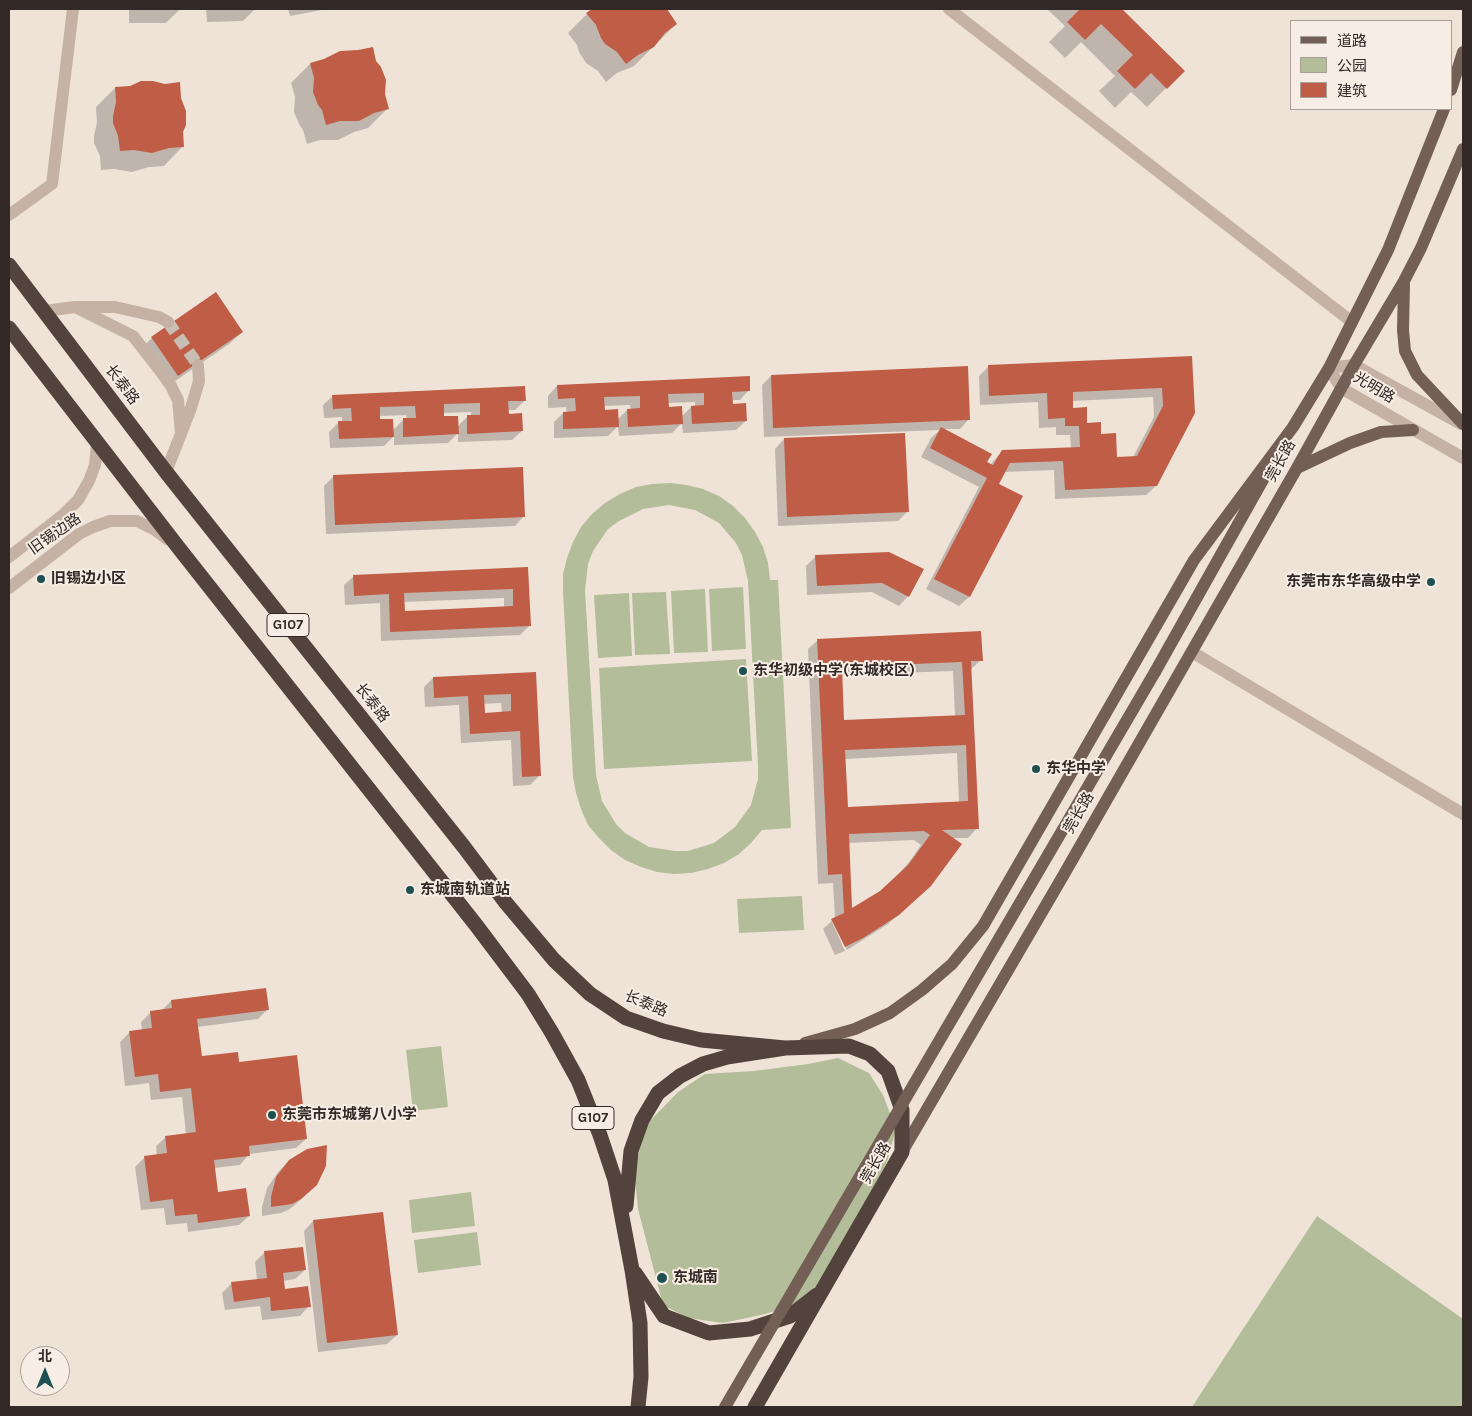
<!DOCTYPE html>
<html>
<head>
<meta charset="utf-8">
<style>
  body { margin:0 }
  #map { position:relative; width:1472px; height:1416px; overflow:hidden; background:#efe3d8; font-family:Karla,"Noto Sans SC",sans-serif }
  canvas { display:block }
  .frame { position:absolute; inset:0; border:10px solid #322926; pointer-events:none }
  .legend { position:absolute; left:1290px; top:20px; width:162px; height:90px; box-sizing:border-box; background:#f7ede4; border:1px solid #a89f98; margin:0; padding:6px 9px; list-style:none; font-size:15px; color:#322926 }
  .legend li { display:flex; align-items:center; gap:10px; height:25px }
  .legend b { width:25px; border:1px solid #a89f98 }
  .north { position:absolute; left:20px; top:1346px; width:50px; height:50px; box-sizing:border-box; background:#f7ede4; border:1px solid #a89f98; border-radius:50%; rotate:0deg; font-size:14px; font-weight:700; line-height:20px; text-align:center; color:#322926 }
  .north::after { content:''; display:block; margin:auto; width:18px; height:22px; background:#1e5051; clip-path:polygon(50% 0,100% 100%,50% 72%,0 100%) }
</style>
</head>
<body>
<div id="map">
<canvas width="1472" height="1416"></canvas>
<div class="frame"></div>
<ul class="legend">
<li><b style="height:6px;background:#745f57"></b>道路</li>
<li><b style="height:14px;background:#b3bd99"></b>公园</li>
<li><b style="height:14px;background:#bf5d46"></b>建筑</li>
</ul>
<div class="north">北</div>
</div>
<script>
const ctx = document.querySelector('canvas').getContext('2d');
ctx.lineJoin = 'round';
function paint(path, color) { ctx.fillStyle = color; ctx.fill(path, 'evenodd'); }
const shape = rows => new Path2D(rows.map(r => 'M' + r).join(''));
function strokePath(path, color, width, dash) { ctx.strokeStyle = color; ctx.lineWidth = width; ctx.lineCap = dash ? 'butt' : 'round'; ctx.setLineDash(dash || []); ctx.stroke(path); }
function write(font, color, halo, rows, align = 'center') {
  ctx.font = font + ' Karla,"Noto Sans SC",sans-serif'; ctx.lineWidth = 4; ctx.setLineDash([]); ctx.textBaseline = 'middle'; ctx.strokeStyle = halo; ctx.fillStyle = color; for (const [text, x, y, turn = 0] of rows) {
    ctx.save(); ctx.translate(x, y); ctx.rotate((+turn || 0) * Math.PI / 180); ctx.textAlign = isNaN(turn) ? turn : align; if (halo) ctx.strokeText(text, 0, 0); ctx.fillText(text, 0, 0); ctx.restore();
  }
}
paint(shape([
  [670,483,687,485,703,489,719,496,733,506,745,518,755,532,763,547,768,563,770,580,778,580,791,828,762,830,751,843,739,854,724,863,708,869,691,873,674,874,657,872,641,867,625,860,611,850,599,838,588,825,581,809,576,793,573,777,563,591,563,574,567,558,573,542,581,527,592,514,605,503,620,494,636,487,652,484],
  [669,505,695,510,719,523,736,543,742,555,748,581,758,766,758,779,751,805,735,827,714,843,688,851,675,851,649,847,625,833,616,824,602,801,596,775,585,590,588,564,593,551,608,529,619,521,643,509],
  [743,587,746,649,712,651,709,589],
  [705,589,708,652,674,653,671,591],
  [666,592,670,654,635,655,632,593],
  [629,593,632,656,598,658,594,595],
  [746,659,752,761,604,769,599,668],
  [802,896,804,930,739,933,737,899],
  [441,1046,448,1107,413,1111,406,1050],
  [838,1058,869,1073,883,1095,896,1129,887,1162,854,1225,821,1283,797,1305,761,1315,723,1323,688,1318,663,1305,638,1209,634,1170,647,1124,678,1092,705,1074,754,1071,808,1064],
  [471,1192,475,1226,412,1233,409,1200],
  [1317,1216,1463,1319,1463,1407,1192,1407],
  [477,1232,481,1265,418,1273,414,1240]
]), '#b3bd99');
paint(shape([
  [129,9,180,9,166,23,129,23],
  [206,9,255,9,243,21,207,22],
  [288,9,327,9,290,16],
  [592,9,666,9,676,24,634,66,617,73,606,82,598,71,586,63,579,52,577,45,568,33],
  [1047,9,1120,9,1183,71,1147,107,1131,92,1115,108,1099,91,1115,76,1081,42,1065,58,1049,42,1065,26],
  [310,64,387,109,368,128,354,132,338,140,320,140,307,144,303,130,299,124,294,112,295,97,291,83],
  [115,88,182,131,183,146,164,166,149,167,132,172,114,169,101,170,100,156,94,143,94,136,97,122,96,107],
  [242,332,229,344,165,388,139,350,152,338],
  [1191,357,1156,486,1146,495,1055,499,1054,470,1004,472,997,485,1021,497,969,597,959,606,926,589,979,487,921,457,931,438,940,430,764,437,762,385,771,376,969,419,960,429,943,429,990,465,1002,451,1071,448,1070,435,1056,435,1056,427,1039,428,1038,402,980,405,979,376,989,366],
  [1153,397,1154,417,1133,457,1116,458,1100,435,1086,424,1072,409,1072,401],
  [557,386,749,390,740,400,731,400,732,405,746,421,736,430,683,433,682,423,672,433,619,436,618,426,608,436,554,438,554,422,563,413,567,413,566,407,548,408,548,396],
  [695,402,695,407,691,407,681,417,667,408,667,403],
  [630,405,631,410,627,410,617,420,603,411,603,406],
  [333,396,525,400,515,410,507,410,508,415,522,431,512,440,458,442,458,433,448,443,394,445,394,436,384,446,330,448,329,432,339,422,342,422,342,417,324,418,323,405],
  [471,412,471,417,467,417,457,427,443,418,443,413],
  [406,415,407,419,403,420,393,430,379,421,379,416],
  [784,439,908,511,898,521,778,526,775,449],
  [333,477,524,516,515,526,326,534,324,486],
  [889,553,908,596,899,606,872,592,807,595,806,566,816,556],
  [527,569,530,625,520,635,381,641,380,603,345,605,344,585,354,576],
  [504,598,504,608,404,612,403,602],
  [818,640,981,660,970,670,977,828,968,838,952,838,920,895,888,924,847,950,834,922,832,922,845,951,835,955,823,929,835,918,833,883,818,884,808,649],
  [953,671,955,717,843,722,841,675],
  [957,753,959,803,847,808,845,759],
  [914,840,921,845,910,861,891,883,881,892,851,911,848,843],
  [534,673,539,776,530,785,513,786,511,740,461,743,459,705,425,707,424,687,433,678],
  [501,703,502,713,483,714,483,704],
  [171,1001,267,1010,258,1019,197,1027,201,1058,238,1063,306,1139,296,1148,249,1154,240,1165,214,1168,217,1193,249,1216,239,1225,188,1232,187,1223,166,1225,164,1208,141,1210,135,1167,145,1157,157,1156,156,1146,166,1137,186,1134,182,1097,151,1100,149,1083,125,1086,120,1042,130,1032,142,1031,141,1022,151,1012,161,1011],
  [289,1161,306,1195,290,1209,281,1213,262,1216,262,1207,267,1188,279,1171],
  [382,1213,397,1335,387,1344,318,1352,304,1231,313,1221],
  [265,1252,305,1270,295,1279,283,1281,284,1291,309,1306,300,1316,262,1320,260,1306,225,1310,222,1293,232,1283,257,1280,255,1262]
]), '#0003');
paint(shape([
  [592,9,667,9,677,24,665,33,654,47,638,55,626,64,617,52,605,44,601,38,596,25,586,13],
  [1080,9,1122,9,1185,71,1167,89,1151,73,1135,89,1117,71,1133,55,1101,24,1085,40,1067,22],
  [373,47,376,61,381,67,386,80,385,94,389,109,374,113,359,121,340,121,326,125,322,110,318,105,313,92,314,78,310,63,324,59,340,51,358,50],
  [141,81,153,81,165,84,180,82,181,98,186,111,186,125,183,132,184,147,169,148,152,153,134,150,120,151,118,136,113,123,113,116,116,102,115,87,130,86],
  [216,292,243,332,178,376,151,337],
  [1192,356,1195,413,1157,486,1065,490,1063,461,1010,463,999,484,1023,496,970,597,934,579,987,478,930,448,941,427,992,454,987,462,993,465,1002,450,1080,447,1079,426,1065,426,1065,418,1048,419,1047,393,989,396,988,365],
  [1162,388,1163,406,1137,456,1117,457,1116,433,1101,434,1101,422,1087,423,1087,407,1073,408,1073,392],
  [968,366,970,420,773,428,771,375],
  [750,376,750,391,732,392,733,404,746,403,747,421,692,424,691,406,704,405,704,393,668,394,669,407,682,406,683,424,628,427,627,409,640,408,640,396,604,397,605,410,618,409,619,427,563,429,563,412,576,411,575,398,558,399,557,385],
  [525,386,526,401,508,401,509,414,522,413,523,431,467,434,467,415,480,415,480,403,444,404,444,416,458,416,459,434,403,437,403,418,416,418,415,406,380,407,380,419,393,419,394,437,339,439,338,421,352,421,351,408,333,409,332,395],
  [905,433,909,512,787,517,784,438],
  [523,467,525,517,335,525,333,475],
  [889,552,924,569,909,597,882,583,817,586,815,555],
  [528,567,531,626,390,632,389,594,354,596,353,575],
  [513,589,513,606,405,611,404,593],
  [981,631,983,661,971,661,979,829,942,830,962,844,931,886,899,915,863,938,845,947,831,919,844,913,842,874,828,875,817,639],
  [962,662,965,715,844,720,842,667],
  [966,745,968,801,848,807,845,750],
  [924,831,930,835,908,865,880,891,852,908,849,834],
  [536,672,541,776,522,777,520,731,470,734,468,696,434,698,433,677],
  [511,694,511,711,485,713,484,695],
  [266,988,269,1010,197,1019,202,1056,238,1052,239,1062,297,1055,307,1139,249,1146,250,1156,214,1160,218,1192,246,1188,250,1216,198,1223,197,1214,175,1216,173,1199,150,1202,144,1156,167,1153,165,1136,196,1132,191,1088,160,1092,158,1074,135,1077,129,1031,152,1028,150,1011,172,1008,171,1000],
  [327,1145,326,1166,317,1185,301,1199,292,1204,271,1207,271,1197,276,1177,289,1160,307,1149],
  [383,1212,398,1335,327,1343,313,1220],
  [303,1247,306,1270,283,1273,285,1289,308,1286,311,1307,271,1311,270,1297,234,1302,231,1282,267,1278,264,1251]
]), '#bf5d46');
strokePath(shape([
  [168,322,198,365]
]), '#c9beb4', 12, [12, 6]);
strokePath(shape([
  [949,9,1352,322],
  [9,215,52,184,73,9],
  [75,307,133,336,169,382,178,400,181,434],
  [44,311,75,307,115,307,159,317,168,322],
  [1461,424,1354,365,1329,368,1341,388,1463,458],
  [166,472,191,408,199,381,198,365],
  [9,557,63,515,78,500,89,481,95,465,97,443],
  [9,588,79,534,93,527,110,521,137,521,155,530,167,539],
  [1192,652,1463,814]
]), '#c6b2a5', 12);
strokePath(shape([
  [1451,90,1463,52],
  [1404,284,1403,330,1405,351,1417,375,1463,424],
  [1297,468,1350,443,1381,432,1413,430],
  [1155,672,1269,469],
  [805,1043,855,1029,890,1013,922,990,952,964,983,926,1194,560,1293,427,1329,368,1388,250,1444,109],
  [902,1152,1063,876,1297,468,1354,365,1404,281,1421,248,1463,149]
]), '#745f57', 12);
strokePath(shape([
  [9,265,166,472,464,847,506,903,554,960,590,994,626,1018,663,1031,701,1040,785,1048],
  [9,328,178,547,476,925,528,994,552,1033,578,1080,600,1135,615,1180,632,1270,640,1323,641,1377,638,1407],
  [626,1206,631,1151,642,1120,658,1093,680,1076,703,1064,727,1057,785,1048,849,1046,870,1054,888,1071,902,1110,902,1152,755,1407],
  [635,1273,664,1316,709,1333,750,1329,790,1316,817,1295]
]), '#53433d', 15);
strokePath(shape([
  [725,1407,1155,672]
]), '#745f57', 12);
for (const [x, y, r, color] of [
  [41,579,5,"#1e5051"],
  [1431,582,5,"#1e5051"],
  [743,671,5,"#1e5051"],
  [1036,769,5,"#1e5051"],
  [410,890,5,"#1e5051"],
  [272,1115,5,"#1e5051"],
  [662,1278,6,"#1e5051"]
]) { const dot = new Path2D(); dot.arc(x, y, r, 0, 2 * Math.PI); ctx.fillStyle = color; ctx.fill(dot); strokePath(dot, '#f7ede4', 2); }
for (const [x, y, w] of [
  [288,625,42],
  [593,1118,42]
]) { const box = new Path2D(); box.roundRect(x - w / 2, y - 11.5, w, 23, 4); ctx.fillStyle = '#f7ede4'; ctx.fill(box); strokePath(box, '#322926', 1); }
write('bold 14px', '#322926', null, [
  ["G107",288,625],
  ["G107",593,1118]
]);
write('15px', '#322926', '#f7ede4', [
  ["长泰路",122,385,53],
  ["光明路",1374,388,31],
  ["莞长路",1281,461,-61],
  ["旧锡边路",55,534,-35],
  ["长泰路",372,703,52],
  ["莞长路",1079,813,-60],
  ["长泰路",646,1004,23],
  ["莞长路",876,1163,-60]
]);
write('bold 15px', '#322926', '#f7ede4', [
  ["旧锡边小区",51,579],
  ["东莞市东华高级中学",1421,582,"right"],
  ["东华初级中学(东城校区)",753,671],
  ["东华中学",1046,769],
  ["东城南轨道站",420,890],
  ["东莞市东城第八小学",282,1115],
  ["东城南",673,1278]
], 'left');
</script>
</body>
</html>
